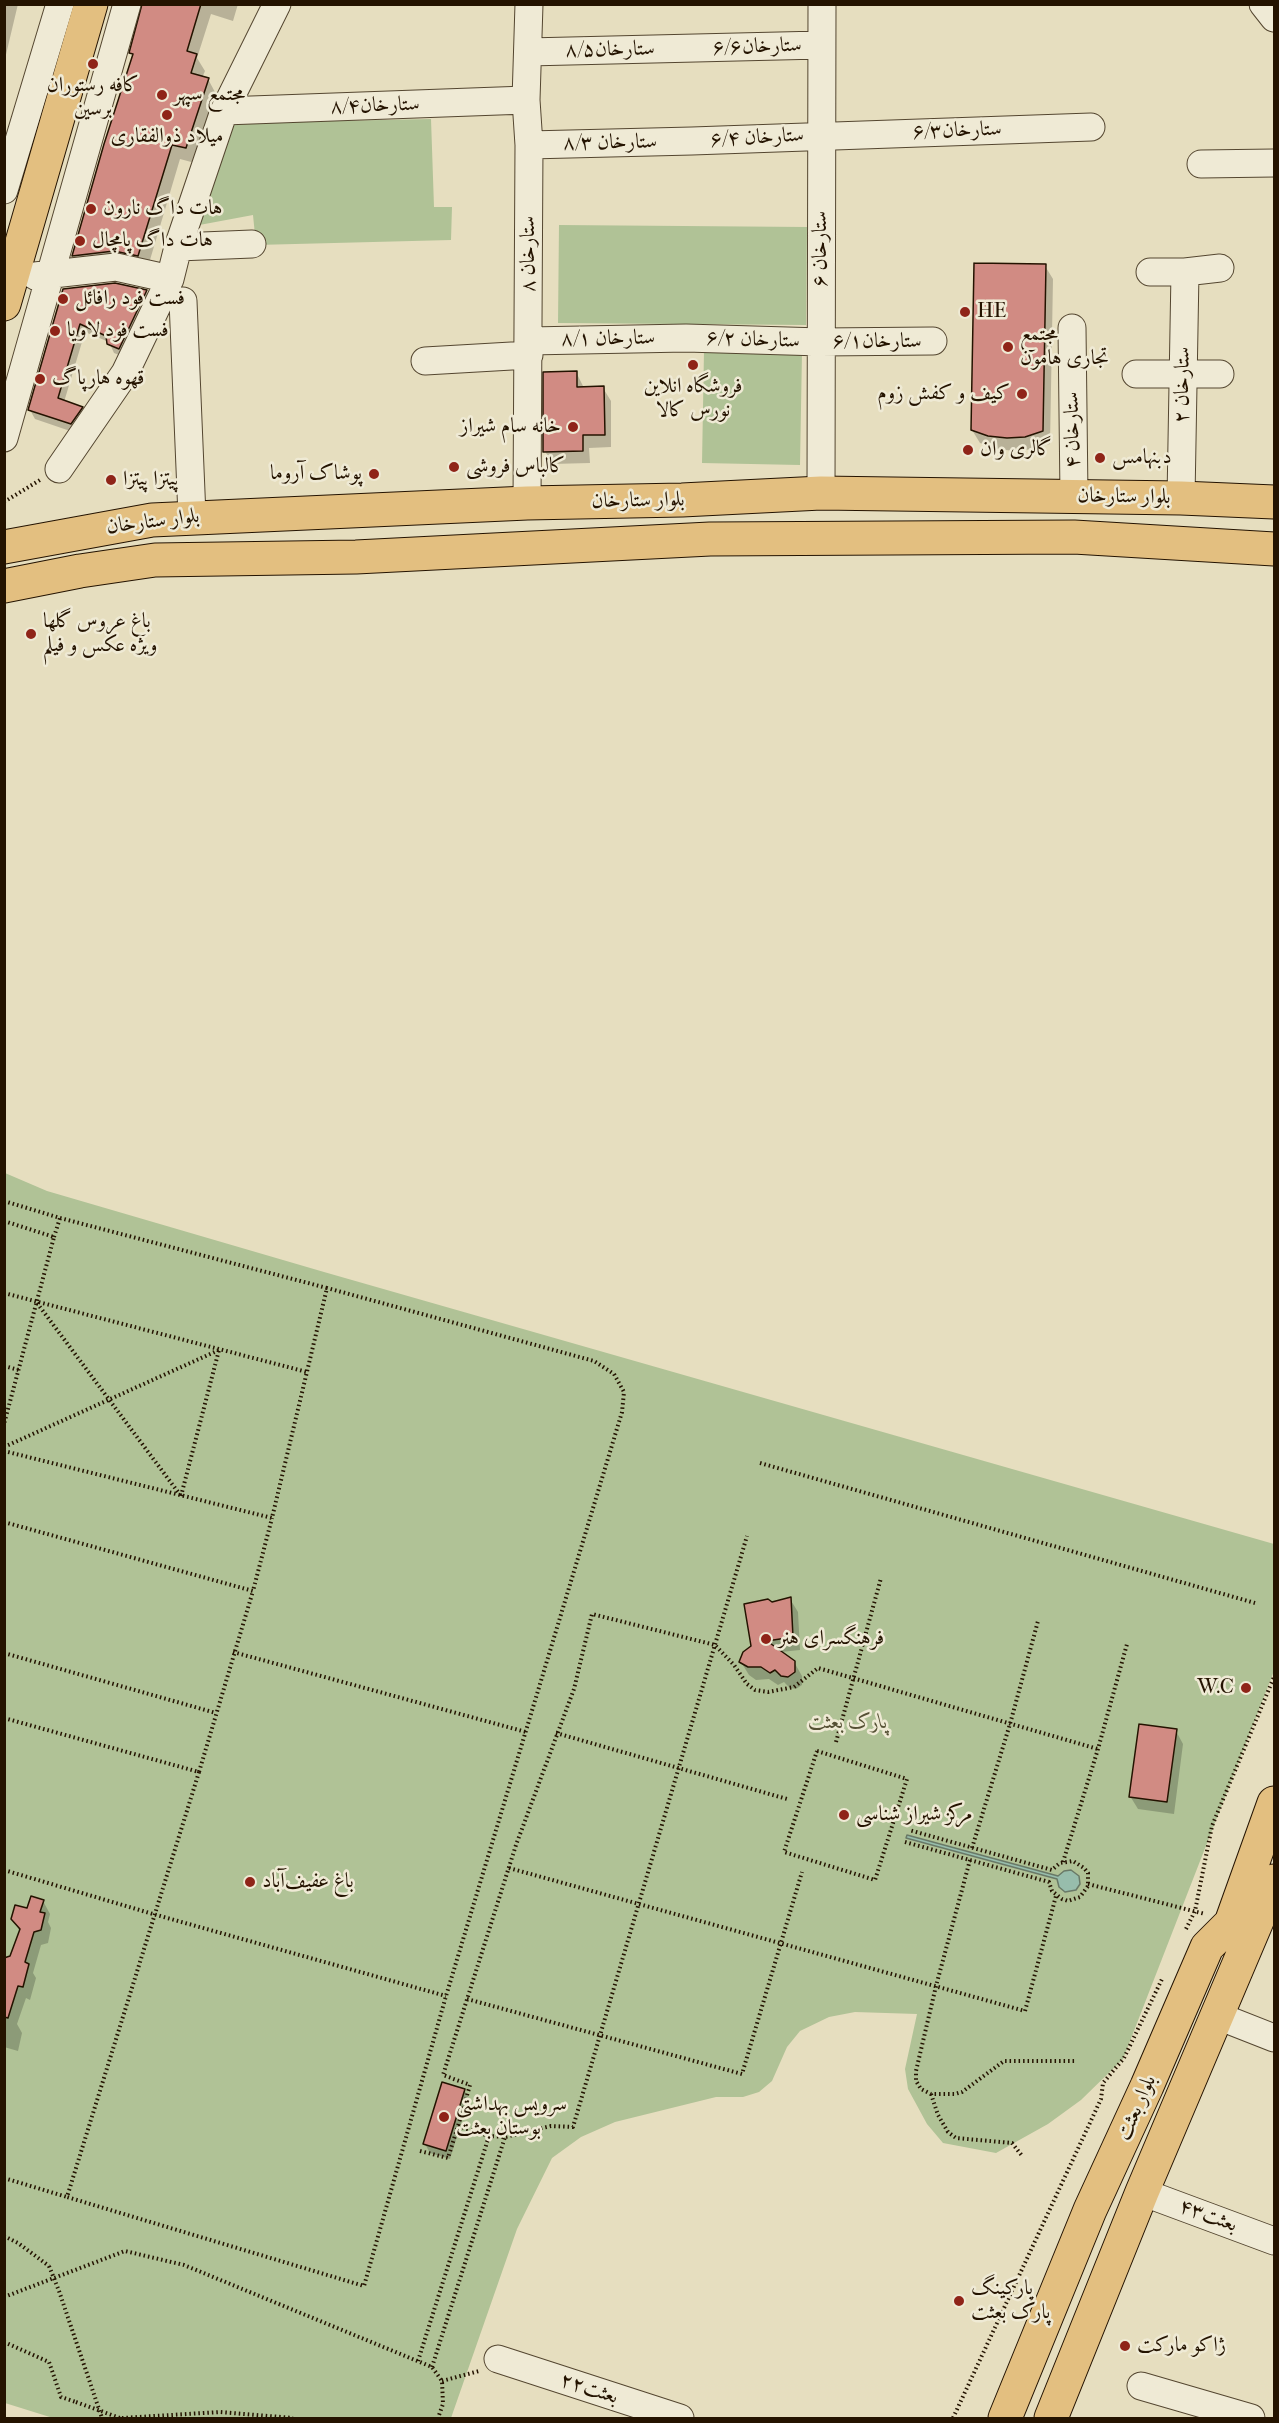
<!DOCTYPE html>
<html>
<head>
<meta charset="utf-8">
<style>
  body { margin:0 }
  #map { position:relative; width:1279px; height:2423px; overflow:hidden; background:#e6debf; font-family:"IM FELL French Canon",serif }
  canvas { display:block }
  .frame { position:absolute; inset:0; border:6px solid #241300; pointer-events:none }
</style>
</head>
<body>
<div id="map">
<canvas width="1279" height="2423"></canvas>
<div class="frame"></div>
</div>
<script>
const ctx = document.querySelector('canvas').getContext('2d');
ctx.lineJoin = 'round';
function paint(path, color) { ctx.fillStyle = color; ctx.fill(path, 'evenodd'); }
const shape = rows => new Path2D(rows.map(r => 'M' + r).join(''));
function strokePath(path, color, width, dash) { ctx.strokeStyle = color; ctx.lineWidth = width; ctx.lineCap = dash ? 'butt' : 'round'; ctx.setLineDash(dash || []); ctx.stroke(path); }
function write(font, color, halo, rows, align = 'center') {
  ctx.font = font + ' "IM FELL French Canon",Amiri,serif'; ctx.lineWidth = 5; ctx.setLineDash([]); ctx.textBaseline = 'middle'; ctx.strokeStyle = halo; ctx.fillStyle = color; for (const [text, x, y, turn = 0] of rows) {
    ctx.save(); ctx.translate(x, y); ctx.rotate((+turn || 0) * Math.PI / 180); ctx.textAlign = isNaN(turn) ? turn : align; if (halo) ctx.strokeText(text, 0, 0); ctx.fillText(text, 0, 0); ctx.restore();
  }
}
paint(shape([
  [431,119,434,207,452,207,451,240,256,245,253,215,194,226,229,123],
  [559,225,807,227,806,325,558,323],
  [704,351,802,352,800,465,702,463],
  [5,1173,47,1191,324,1272,1274,1544,1274,1671,1123,2059,1081,2100,1048,2124,996,2153,943,2143,927,2124,908,2089,905,2069,917,2014,855,2012,829,2017,800,2031,787,2047,772,2081,759,2092,743,2097,716,2097,615,2122,581,2137,552,2158,517,2229,451,2418,53,2418,5,2403]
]), '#b0c296');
const water = shape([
  [907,1835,1058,1876,1064,1871,1071,1870,1079,1876,1080,1884,1076,1890,1065,1892,1059,1887,1057,1879,906,1838,907,1835]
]);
paint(water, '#97bdac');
strokePath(water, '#697967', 1.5);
paint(shape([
  [4,4,18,4,4,63],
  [143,4,238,4,233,21,211,14,197,58,205,71,202,78,208,79,216,94,195,163,180,159,147,270,82,271,74,256,105,145,134,57,131,53],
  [1045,266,1053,279,1050,444,1033,449,1015,451,997,449,980,443,972,430],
  [64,290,146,291,151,300,124,357,114,353,109,342,85,332,64,402,82,408,87,417,76,433,35,419,30,410],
  [576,372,584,388,603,388,611,401,611,447,589,448,590,463,552,464,545,451],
  [790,1599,798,1612,800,1650,781,1652,794,1662,802,1676,802,1685,796,1689,790,1688,784,1682,778,1685,769,1679,756,1680,749,1675,741,1662,753,1647,771,1604],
  [1176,1731,1183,1744,1174,1814,1138,1809,1130,1796],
  [43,1901,50,1914,48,1922,51,1928,48,1943,41,1945,33,1973,36,1978,30,2000,26,1998,17,2024,22,2033,18,2051,4,2047,4,1986,20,1932,13,1919],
  [464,2090,469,2098,450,2159,430,2153,425,2144]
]), '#0003');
const building = shape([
  [142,4,201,4,187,51,197,54,191,73,209,78,186,148,172,145,138,256,114,251,72,256,104,144,133,54,129,53,142,4],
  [974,263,1046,264,1043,431,1025,437,1007,438,988,436,971,430,974,263],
  [115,283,147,290,119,349,107,344,106,336,80,324,58,398,83,407,71,424,28,410,63,289,115,283],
  [577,371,577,387,604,386,605,435,583,435,583,451,543,452,543,372,577,371],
  [791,1597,793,1637,767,1641,795,1661,795,1672,788,1677,781,1676,775,1670,770,1673,761,1667,748,1667,739,1662,743,1652,751,1646,744,1604,768,1599,772,1602,791,1597],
  [1139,1724,1177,1729,1167,1802,1129,1797,1139,1724],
  [31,1896,44,1900,40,1912,45,1913,41,1930,34,1932,25,1962,29,1964,23,1987,18,1986,8,2018,4,2017,4,1958,10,1956,20,1929,11,1919,15,1905,27,1908,31,1896],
  [442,2082,465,2089,446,2151,423,2144,442,2082]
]);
paint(building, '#d18b83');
strokePath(building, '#241300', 1.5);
const minor = shape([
  [1263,4,1274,18],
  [528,52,821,45],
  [224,111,526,100],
  [529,145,692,141,1091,127],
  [1201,164,1274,163],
  [4,190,60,4],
  [178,247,252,244],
  [1150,272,1185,272,1220,268],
  [35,276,116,267,170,279],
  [183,301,192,516],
  [1072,328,1074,496],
  [529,341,686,338,821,342,933,341],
  [425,361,529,355],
  [1136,374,1220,374],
  [4,438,127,4],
  [59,469,125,373,170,279,178,247,224,111,277,4],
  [821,493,822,4],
  [1181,498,1185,272],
  [527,503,529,145,526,100,529,4],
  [1218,2016,1274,2038],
  [1142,2192,1274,2241],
  [498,2359,680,2418],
  [1141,2386,1251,2418]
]);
const major = shape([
  [4,304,91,4],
  [4,547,152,520,527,503,682,500,821,493,1181,498,1274,502],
  [4,586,80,571,155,560,356,557,710,539,1074,537,1274,549],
  [1005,2418,1090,2210,1147,2086,1207,1947,1231,1923,1274,1803],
  [1051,2418,1142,2192,1274,1881]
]);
strokePath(minor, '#544630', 29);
strokePath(major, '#241300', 35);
strokePath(shape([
  [4,502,40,480],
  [4,1201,60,1218,327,1288,272,1518,4,1451],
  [4,1221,54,1237,4,1424],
  [54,1237,60,1218],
  [4,1293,307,1372],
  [37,1303,181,1496],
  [4,1366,19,1370],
  [4,1447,219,1350],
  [760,1463,1255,1603],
  [181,1496,219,1350],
  [4,1522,253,1591,272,1518],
  [233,1652,526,1732],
  [4,1653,216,1713],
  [4,1718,199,1772,253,1591],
  [556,1733,787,1799],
  [836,1742,881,1578],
  [817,1751,907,1779,875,1880,784,1852,817,1751],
  [199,1772,67,2197,364,2286,446,1996,622,1412,624,1392,614,1374,594,1361,327,1288],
  [905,1842,1049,1882,1052,1891,1062,1899,1068,1901,1080,1897,1088,1886,1088,1873,1084,1868,1073,1861,1060,1863,1052,1870,909,1830],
  [972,1848,1010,1724,1038,1621],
  [970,1860,936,1986,916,2071,916,2081,921,2089,931,2094,955,2094,962,2092,1004,2061,1075,2061],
  [1063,1862,1098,1749,1127,1644],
  [509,1868,1025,2011,1056,1896],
  [4,1870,153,1914,446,1996],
  [1088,1884,1205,1914],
  [1186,1929,1195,1911,1212,1826,1274,1677],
  [467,1999,742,2074,802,1872],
  [931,2094,938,2115,948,2132,956,2138,1012,2143,1023,2157],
  [458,2126,489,2136,505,2137,551,2126,573,2127,747,1536],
  [420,2151,448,2158,458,2126,470,2085,443,2075,516,1845,574,1689,592,1614,715,1645,734,1665,747,1684,755,1690,768,1692,794,1687,818,1668,1098,1749],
  [4,2178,67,2197],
  [4,2236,18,2243,49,2266],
  [59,2291,102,2418],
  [4,2297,125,2251,184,2265,432,2367,442,2381,443,2404,438,2418],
  [4,2342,49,2362,61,2397,76,2402],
  [418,2361,489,2136],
  [432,2367,505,2137],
  [442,2381,479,2371],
  [122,2418,220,2412,293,2418],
  [953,2418,1101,2099,1103,2083,1124,2058,1163,1977]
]), '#241300', 4, [1.5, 3]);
strokePath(minor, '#efead5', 27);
strokePath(major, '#e3bf80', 33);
strokePath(shape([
  [49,2266,59,2291],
  [76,2402,120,2418]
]), '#241300', 4, [1.5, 3]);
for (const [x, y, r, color] of [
  [93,64,6,"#8f2418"],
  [162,95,6,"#8f2418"],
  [167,115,6,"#8f2418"],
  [91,209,6,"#8f2418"],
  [80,241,6,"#8f2418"],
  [63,299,6,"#8f2418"],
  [965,312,6,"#8f2418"],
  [55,331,6,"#8f2418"],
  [1008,347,6,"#8f2418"],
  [693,365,6,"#8f2418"],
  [40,379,6,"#8f2418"],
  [1022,394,6,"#8f2418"],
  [573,427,6,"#8f2418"],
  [968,450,6,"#8f2418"],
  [1100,458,6,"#8f2418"],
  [454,467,6,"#8f2418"],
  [374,474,6,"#8f2418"],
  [111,480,6,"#8f2418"],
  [31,634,6,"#8f2418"],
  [766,1639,6,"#8f2418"],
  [1246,1688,6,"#8f2418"],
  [844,1815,6,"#8f2418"],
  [250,1882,6,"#8f2418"],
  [444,2117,6,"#8f2418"],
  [959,2301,6,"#8f2418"],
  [1125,2346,6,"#8f2418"]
]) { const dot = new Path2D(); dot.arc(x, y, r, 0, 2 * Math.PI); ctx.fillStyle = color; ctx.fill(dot); strokePath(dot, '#efead5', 2); }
write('21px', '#241300', '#efead5', [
  ["ستارخان۶/۶",757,47,-2],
  ["ستارخان۸/۵",610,50,-1],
  ["ستارخان۸/۴",375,106,-2],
  ["ستارخان۶/۳",957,131,-2],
  ["ستارخان ۶/۴",757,138,-3],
  ["ستارخان ۸/۳",610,143,-1],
  ["ستارخان ۶",821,249,-90],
  ["ستارخان ۸",529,254,-90],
  ["ستارخان ۸/۱",608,339,-1],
  ["ستارخان ۶/۲",753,340,2],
  ["ستارخان۶/۱",877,342],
  ["۲ ستارخان",1183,385,-89],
  ["۴ ستارخان",1073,430,-91],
  ["بلوار ستارخان",1124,497,1],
  ["بلوار ستارخان",638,501,-1],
  ["بلوار ستارخان",153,522,-7],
  ["بلوار بعثت",1137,2108,-66],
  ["بعثت۴۳",1208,2216,20],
  ["بعثت۲۲",589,2389,18]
]);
write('21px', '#241300', '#efead5', [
  ["کافه رستوران",93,86,"center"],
  ["برسین",93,110,"center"],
  ["مجتمع سپهر",174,95],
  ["میلاد ذوالفقاری",167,137,"center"],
  ["هات داگ نارون",103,209],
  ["هات داگ پامچال",92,241],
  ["فست فود رافائل",75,299],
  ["HE",977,312],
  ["فست فود لاویا",67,331],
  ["مجتمع",1020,335],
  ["تجاری هامون",1020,359],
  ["قهوه هارپاگ",52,379],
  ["فروشگاه انلاین",693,387,"center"],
  ["نورس کالا",693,411,"center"],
  ["کیف و کفش زوم",1010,394,"right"],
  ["خانه سام شیراز",561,427,"right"],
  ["گالری وان",980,450],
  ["دبنهامس",1112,458],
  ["کالباس فروشی",466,467],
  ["پوشاک آروما",362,474,"right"],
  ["پیتزا پیتزا",123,480],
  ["باغ عروس گلها",43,622],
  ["ویژه عکس و فیلم",43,646],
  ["فرهنگسرای هنر",778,1639],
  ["W.C",1234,1688,"right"],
  ["مرکز شیراز شناسی",856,1815],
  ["باغ عفیف‌آباد",262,1882],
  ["سرویس بهداشتی",456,2105],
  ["بوستان بعثت",456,2129],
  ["پارکینگ",971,2289],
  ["پارک بعثت",971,2313],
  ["ژاکو مارکت",1137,2346]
], 'left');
write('italic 21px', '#555034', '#efead5', [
  ["پارک بعثت",848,1723]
]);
</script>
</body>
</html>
